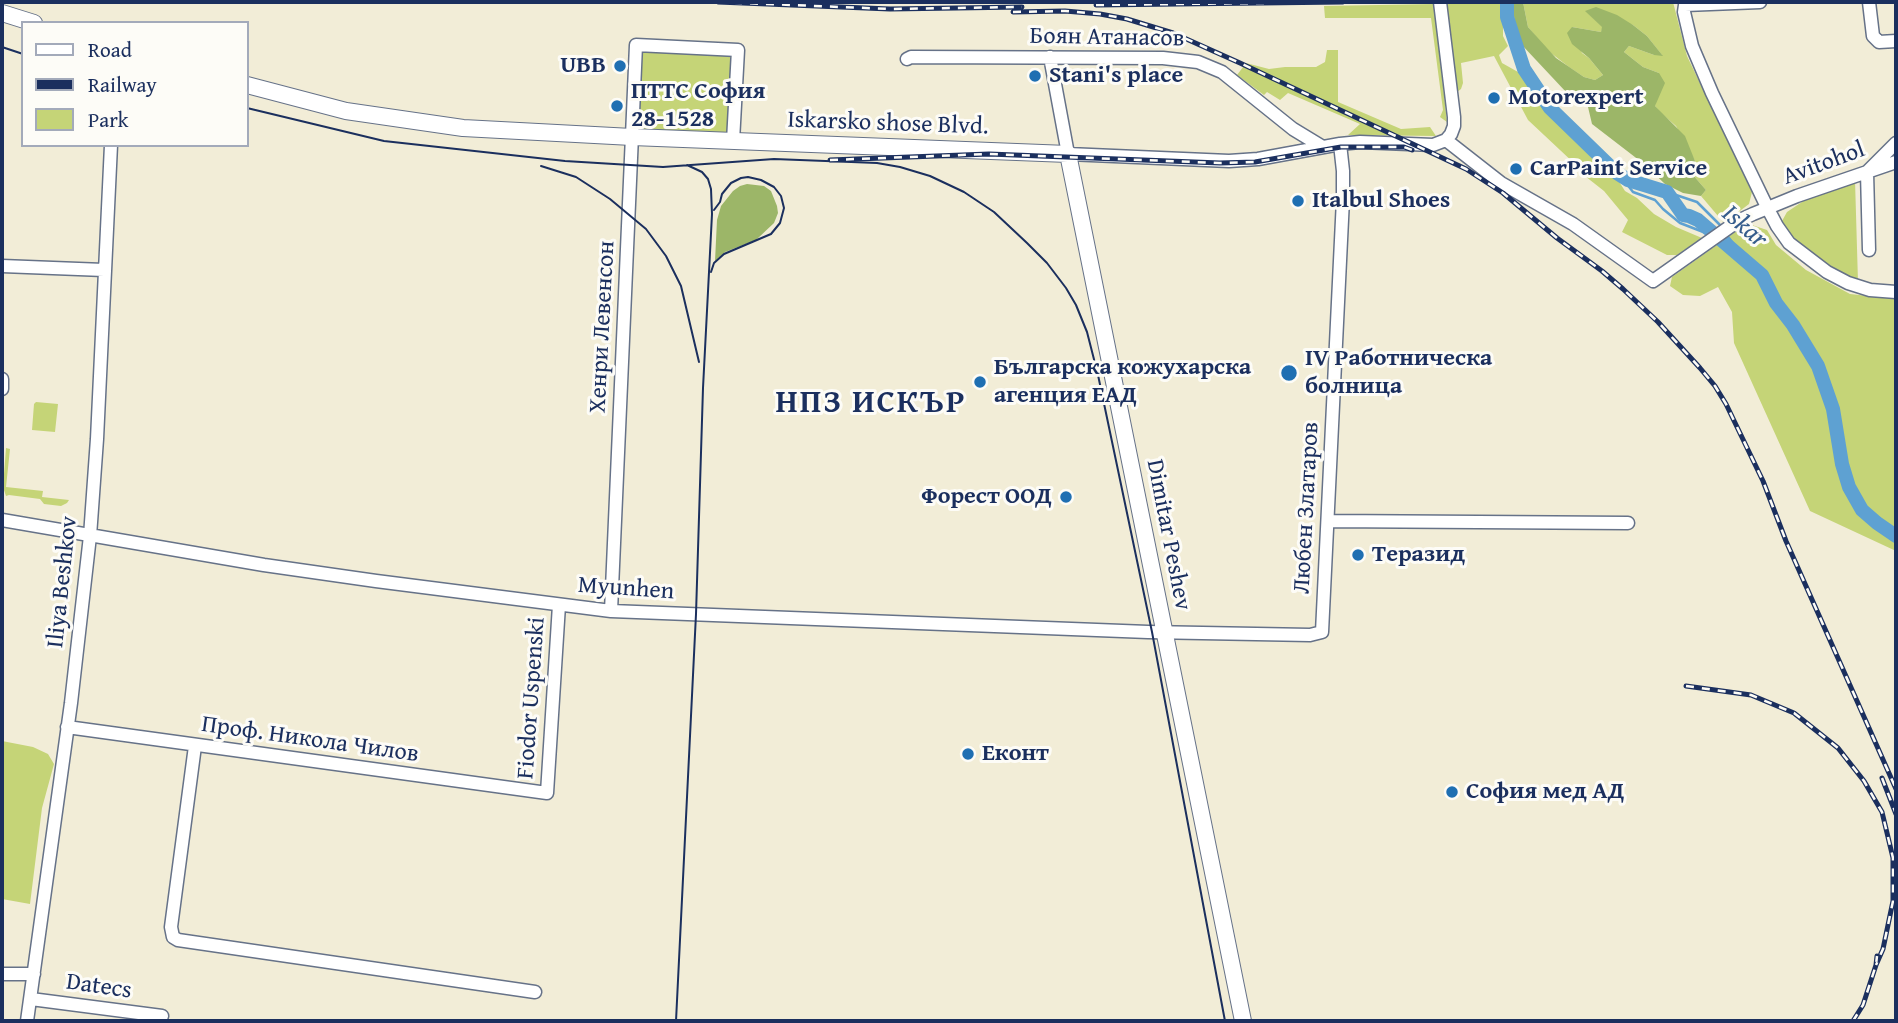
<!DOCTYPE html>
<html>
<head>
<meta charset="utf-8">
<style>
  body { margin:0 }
  #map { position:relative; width:1898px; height:1023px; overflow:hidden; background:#f2edd7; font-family:"Gentium Book Plus",serif }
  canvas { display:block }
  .frame { position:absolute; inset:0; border:4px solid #1b2f5e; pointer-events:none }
  .legend { position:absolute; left:21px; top:21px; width:228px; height:126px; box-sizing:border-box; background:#fdfcf7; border:2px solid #a3aaba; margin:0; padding:9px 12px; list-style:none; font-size:21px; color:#1b2f5e }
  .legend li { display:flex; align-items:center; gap:14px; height:35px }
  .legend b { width:35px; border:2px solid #a3aaba }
</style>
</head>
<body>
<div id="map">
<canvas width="1898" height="1023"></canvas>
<div class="frame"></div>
<ul class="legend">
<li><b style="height:9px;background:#fff"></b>Road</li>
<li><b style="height:9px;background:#1b2f5e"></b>Railway</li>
<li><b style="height:19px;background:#c5d477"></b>Park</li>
</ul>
</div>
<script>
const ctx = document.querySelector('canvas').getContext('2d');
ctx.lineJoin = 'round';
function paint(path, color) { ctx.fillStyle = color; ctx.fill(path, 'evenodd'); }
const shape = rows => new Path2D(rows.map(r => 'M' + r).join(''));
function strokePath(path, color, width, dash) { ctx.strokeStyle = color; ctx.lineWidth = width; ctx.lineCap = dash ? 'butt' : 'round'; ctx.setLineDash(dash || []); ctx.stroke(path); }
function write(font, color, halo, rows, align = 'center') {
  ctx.font = font + ' "Gentium Book Plus",serif'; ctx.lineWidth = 6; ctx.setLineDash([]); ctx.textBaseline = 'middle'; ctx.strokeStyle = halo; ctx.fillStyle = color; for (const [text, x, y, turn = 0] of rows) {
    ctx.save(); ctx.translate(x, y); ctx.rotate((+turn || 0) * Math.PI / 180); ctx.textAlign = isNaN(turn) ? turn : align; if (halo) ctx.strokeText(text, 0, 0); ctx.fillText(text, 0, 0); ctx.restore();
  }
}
paint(shape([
  [1523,2,1673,2,1687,56,1752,192,1749,204,1724,223,1701,196,1706,190,1693,175,1695,161,1676,126,1661,113,1655,106,1659,73,1643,67,1624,52,1629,46,1654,55,1662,55,1647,36,1633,25,1586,11,1603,27,1601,32,1572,27,1582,53,1589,58,1603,75,1595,80,1584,77,1569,67,1547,50,1528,27],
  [1501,3,1503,10,1503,36,1508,46,1499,55,1502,63,1518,72,1543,106,1594,157,1606,173,1616,177,1625,191,1637,198,1654,214,1676,227,1702,238,1677,255,1667,255,1622,232,1628,220,1604,191,1576,169,1576,165,1528,120,1494,56,1461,63,1463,83,1461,89,1457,92,1454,88,1443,4],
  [1434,4,1447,122,1440,117,1443,110,1431,18,1325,18,1324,6],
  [636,45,738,50,734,133,632,129],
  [1327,50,1338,50,1338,102,1401,129,1430,127,1436,136,1348,135,1360,124,1288,93,1280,100,1267,92,1264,95,1237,75,1246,63,1269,69,1285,67,1316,67,1325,62],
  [1855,180,1858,282,1826,267,1787,232,1782,221,1787,212,1811,196],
  [1752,225,1767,230,1776,245,1806,270,1850,294,1896,299,1896,551,1810,511,1734,343,1732,312,1718,287,1700,296,1683,295,1670,286,1672,277,1742,227],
  [36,402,58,404,55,432,32,430,34,404],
  [6,448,10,449,6,487,43,491,42,497,69,500,67,503,61,506,44,504,40,499,9,495,6,496,3,487],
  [2,741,33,747,48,754,54,764,42,808,30,904,2,899]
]), '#c5d477');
paint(shape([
  [1513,2,1523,2,1528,27,1556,58,1584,77,1595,80,1603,75,1589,58,1572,44,1567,33,1572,27,1601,32,1602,27,1585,11,1596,7,1617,15,1633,25,1647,36,1663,56,1654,55,1629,46,1624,52,1643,67,1659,73,1665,83,1655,106,1685,136,1695,161,1693,175,1706,190,1701,196,1683,193,1665,184,1644,164,1592,124,1588,107,1566,92,1521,44,1515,30],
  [747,184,764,186,771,191,777,206,778,213,774,223,756,240,725,252,715,261,717,220,721,206,733,191,740,186]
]), '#9cb668');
strokePath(shape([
  [1620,175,1633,192,1655,200,1663,209,1680,223,1711,235],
  [1667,192,1697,202,1723,228],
  [1726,234,1745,259]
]), '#5ea1d2', 2.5);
strokePath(shape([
  [1507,2,1507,17,1524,69,1550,108,1617,173,1628,180,1667,192,1683,215,1689,216,1698,220,1762,275,1776,303,1793,325,1818,366,1833,409,1842,464,1849,487,1862,510,1877,523,1896,536]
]), '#5ea1d2', 14);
const minor = shape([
  [1440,2,1454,117,1454,126,1451,134,1446,140],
  [1760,2,1685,5,1684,12,1692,46,1712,93,1767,207,1777,226,1789,243,1827,272,1848,283,1870,290,1896,292],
  [1869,2,1873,36,1879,42,1896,41],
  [1050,57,1068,154,1229,161,1258,159,1340,144,1360,142,1433,145,1446,140],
  [907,59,911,57,1163,58,1198,62,1222,72,1293,129,1321,146],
  [1446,140,1501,183,1573,224,1653,281,1738,221,1753,214,1797,196,1896,162],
  [1869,250,1867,172,1896,143],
  [2,266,104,270],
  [2,379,2,389],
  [2,520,264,565,376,581,611,611,1148,632,1310,635,1322,632,1343,199,1343,171,1340,144],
  [1328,521,1628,523],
  [611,611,636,45,738,50,733,141],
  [67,727,547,793,559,605],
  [195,746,171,927,173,937,178,940,535,992],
  [2,974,34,974],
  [31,999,162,1016],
  [27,1021,71,703,90,536,97,439,111,145]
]);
const major = shape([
  [2,13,34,23],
  [247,85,346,111,463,128,632,137,1068,154,1243,1021]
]);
strokePath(minor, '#667288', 15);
strokePath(major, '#667288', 18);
strokePath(minor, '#fff', 12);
strokePath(major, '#fff', 16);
strokePath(shape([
  [2,47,23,54],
  [247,108,384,141,565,161,663,167,774,159,877,163,900,167,930,176,964,192,994,212,1027,243,1047,263,1066,288,1076,305,1087,332,1098,375,1152,632,1225,1021],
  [541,166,576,177,610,199,646,229,666,256,681,286,699,362],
  [711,272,714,263,724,254,771,234,780,223,784,208,781,196,774,187,761,180,748,177,741,178,731,183,722,194,720,202,714,210],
  [676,1021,696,614,703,388,712,214,711,189,708,179,702,172,687,165]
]), '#1b2f5e', 2);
const rail = shape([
  [718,2,890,9,1022,7],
  [1096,5,1343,2],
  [1013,12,1065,11,1100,14,1127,19,1173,33,1240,63,1466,169,1503,193,1557,238,1602,271,1623,289,1658,322,1700,368,1715,386,1726,404,1763,481,1786,541,1896,789],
  [830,160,989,154,1220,163,1255,162,1341,147,1404,147,1412,150],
  [1686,686,1751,695,1794,713,1838,748,1864,781,1882,812,1893,858,1893,901,1883,949,1876,965],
  [1882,778,1896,814],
  [1853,1021,1863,1005,1876,965,1877,956]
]);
strokePath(rail, '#1b2f5e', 5);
strokePath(rail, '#fdfcf7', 2.5, [8]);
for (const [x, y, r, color] of [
  [620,66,7,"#1f6fb2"],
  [1035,76,7,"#1f6fb2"],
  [1494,98,7,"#1f6fb2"],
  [617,106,7,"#1f6fb2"],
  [1516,169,7,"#1f6fb2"],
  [1298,201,7,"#1f6fb2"],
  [1289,373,9,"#1f6fb2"],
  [980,382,7,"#1f6fb2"],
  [1066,497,7,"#1f6fb2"],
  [1358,555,7,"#1f6fb2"],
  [968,754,7,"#1f6fb2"],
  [1452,792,7,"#1f6fb2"]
]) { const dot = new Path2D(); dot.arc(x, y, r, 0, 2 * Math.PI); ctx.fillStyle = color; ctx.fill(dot); strokePath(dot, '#fdfcf7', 2.5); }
write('24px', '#1b2f5e', '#fdfcf7', [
  ["Боян Атанасов",1107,38,1],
  ["Iskarsko shose Blvd.",888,124,2],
  ["Avitohol",1824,164,-20],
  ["Хенри Левенсон",603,327,-87],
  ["Любен Златаров",1307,508,-87],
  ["Dimitar Peshev",1168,535,79],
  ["Iliya Beshkov",63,582,-84],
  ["Myunhen",626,589,4],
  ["Fiodor Uspenski",532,698,-86],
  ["Проф. Никола Чилов",310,740,8],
  ["Datecs",99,987,8]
]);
write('bold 24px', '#1b2f5e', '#fdfcf7', [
  ["UBB",606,66,"right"],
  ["Stani's place",1049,76],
  ["ПТТС София",631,92],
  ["28-1528",631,120],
  ["Motorexpert",1508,98],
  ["CarPaint Service",1530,169],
  ["Italbul Shoes",1312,201],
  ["IV Работническа",1305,359],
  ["болница",1305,387],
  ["Българска кожухарска",994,368],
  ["агенция ЕАД",994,396],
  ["Форест ООД",1052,497,"right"],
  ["Теразид",1372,555],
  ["Еконт",982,754],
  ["София мед АД",1466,792]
], 'left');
write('italic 26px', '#365d8c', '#fdfcf7', [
  ["Iskar",1744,227,41]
]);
ctx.letterSpacing = '2px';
write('bold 32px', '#1b2f5e', '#fdfcf7', [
  ["НПЗ ИСКЪР",871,404]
]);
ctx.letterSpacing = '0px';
</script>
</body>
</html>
